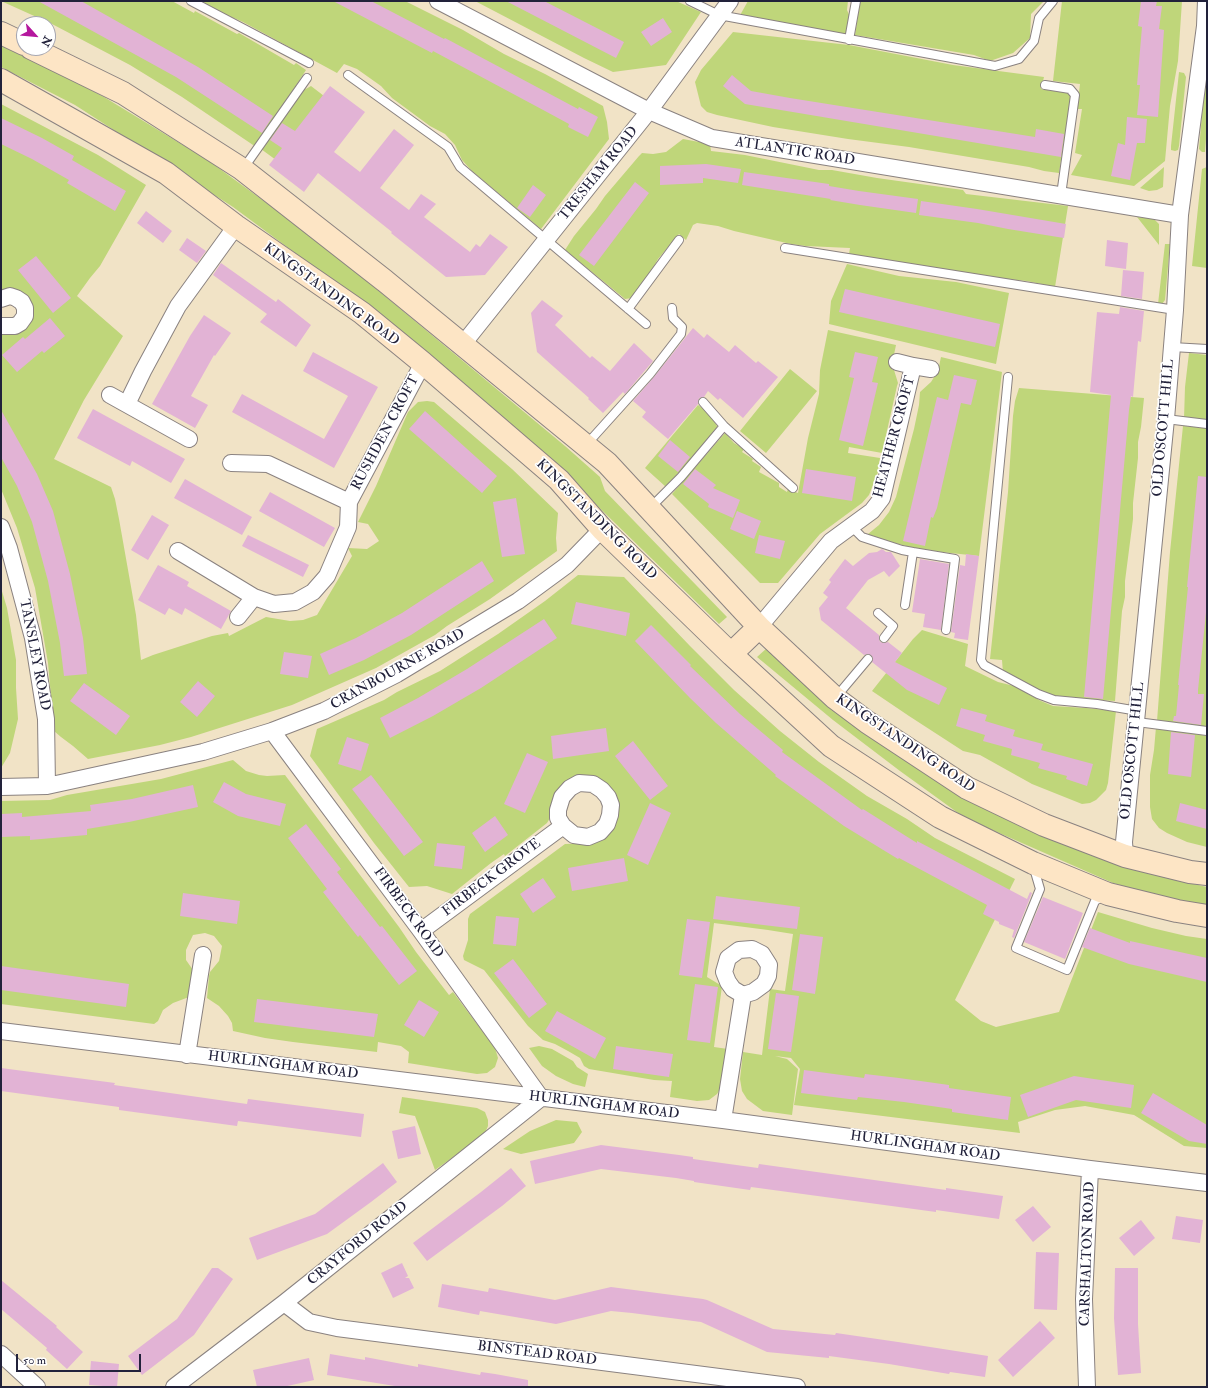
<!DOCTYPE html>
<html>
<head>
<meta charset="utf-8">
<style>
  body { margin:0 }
  #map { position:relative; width:1208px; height:1388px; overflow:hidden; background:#f1e3c6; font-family:"IM FELL Double Pica",serif }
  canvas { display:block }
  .frame { position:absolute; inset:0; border:2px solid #22223b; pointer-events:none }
  .north { position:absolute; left:16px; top:16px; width:40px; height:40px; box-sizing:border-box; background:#fff; border:1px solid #a7a7b1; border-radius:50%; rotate:117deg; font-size:11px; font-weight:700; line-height:16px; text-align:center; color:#22223b }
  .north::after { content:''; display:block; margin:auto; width:14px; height:18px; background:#b5179e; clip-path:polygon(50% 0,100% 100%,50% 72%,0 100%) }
  .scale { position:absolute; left:16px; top:1354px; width:125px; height:18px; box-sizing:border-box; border:2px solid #22223b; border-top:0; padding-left:5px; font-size:12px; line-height:14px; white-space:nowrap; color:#22223b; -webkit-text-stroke:3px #fff; paint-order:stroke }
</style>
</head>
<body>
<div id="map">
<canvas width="1208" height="1388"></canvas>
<div class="frame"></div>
<div class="north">N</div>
<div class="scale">50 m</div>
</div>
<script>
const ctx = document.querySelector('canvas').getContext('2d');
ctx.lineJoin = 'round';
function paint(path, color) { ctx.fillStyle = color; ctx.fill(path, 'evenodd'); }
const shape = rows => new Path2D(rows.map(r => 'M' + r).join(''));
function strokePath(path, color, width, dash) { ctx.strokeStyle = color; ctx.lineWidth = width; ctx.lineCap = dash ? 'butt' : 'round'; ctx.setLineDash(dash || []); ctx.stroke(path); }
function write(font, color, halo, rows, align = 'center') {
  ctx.font = font + ' "IM FELL Double Pica",serif'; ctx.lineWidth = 3.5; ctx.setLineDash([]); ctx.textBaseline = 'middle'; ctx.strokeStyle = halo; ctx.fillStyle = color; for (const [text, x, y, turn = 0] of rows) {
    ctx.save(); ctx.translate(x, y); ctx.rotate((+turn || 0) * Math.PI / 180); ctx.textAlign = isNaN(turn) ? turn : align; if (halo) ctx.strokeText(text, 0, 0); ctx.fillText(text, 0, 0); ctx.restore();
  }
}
paint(shape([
  [1,1,172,1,194,13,195,11,237,34,239,33,294,65,296,63,306,70,256,147,182,97,130,65,52,24],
  [195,1,405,1,463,30,504,54,545,74,603,106,607,122,609,139,541,229,472,171,462,160,455,145,445,134,430,126,392,98,381,86,357,69,344,64,337,73,243,22],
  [475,1,676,1,701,12,666,65,613,72,584,58],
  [748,1,848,1,847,10,850,17,846,34,739,17],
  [860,1,1044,1,1031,14,1030,38,1013,53,990,61,974,55,855,35],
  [1062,1,1182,1,1178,61,1170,106,1165,161,1134,186,1071,175,1082,155,1075,153,1082,109,1077,109,1080,84,1053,81],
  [733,32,849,45,953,65,1044,77,1041,89,1068,93,1071,97,1059,173,1044,171,1029,167,909,147,848,139,773,127,717,115,707,112,701,106,695,82,701,70],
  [1,45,34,60,104,97,209,161,320,242,565,446,600,477,605,491,727,617,719,624,582,491,333,281,233,207,75,105,1,67],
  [1207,57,1207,126,1205,152,1202,152,1199,149],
  [1179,72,1184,73,1186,77,1179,146,1178,150,1175,151,1171,150,1171,146],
  [311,86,324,96,276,160,261,149,304,90],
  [1,104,98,155,146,185,100,266,90,278,77,296,123,336,84,400,54,459,111,487,115,499,119,519,136,615,141,660,153,655,212,636,228,633,229,636,266,617,290,621,303,620,317,615,352,556,348,548,367,549,379,541,368,524,358,522,376,486,408,412,418,402,427,401,434,402,512,469,558,513,556,538,557,551,490,599,447,626,435,635,376,668,292,705,191,737,160,745,88,759,73,746,61,737,54,731,48,663,35,588,17,528,1,489,1,331,29,313,1,295],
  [683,139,710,144,711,151,745,155,819,170,832,170,877,178,963,190,966,194,1068,206,1055,287,1027,281,997,278,849,254,850,248,806,246,791,244,734,231,718,226,697,223,693,225,686,240,679,234,658,259,651,272,632,298,625,299,565,250,574,236,596,209,605,196,639,156,642,153,653,154,666,152],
  [1164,167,1163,187,1157,190,1149,191,1140,188],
  [1207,167,1207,268,1192,266,1202,169],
  [1137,217,1154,219,1159,224,1159,245],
  [1165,244,1170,244,1165,300,1162,304,1158,304],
  [847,264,899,276,956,282,1009,293,996,364,829,324,831,301],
  [828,330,896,345,891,369,894,370,898,383,897,386,882,453,849,447,848,453,880,458,878,472,869,495,862,503,820,534,778,583,760,583,672,494,725,433,734,443,744,449,742,452,753,459,752,461,761,467,759,472,779,483,779,487,787,492,788,489,798,493,808,438,819,394,820,370],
  [1189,353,1207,355,1207,421,1184,419,1185,387],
  [941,357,1002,372,979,556,922,550,871,537,868,534,879,525,889,512,896,497,914,429,919,405,920,392,931,382,938,371],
  [790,369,817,391,766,453,740,431],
  [1019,388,1144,398,1141,427,1138,442,1138,458,1133,503,1133,519,1125,581,1125,597,1122,611,1115,701,1066,698,1050,695,1003,673,1002,660,990,659,1008,492,1013,416,1015,401],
  [698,405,711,415,718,428,666,487,645,468],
  [1183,426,1207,428,1207,728,1157,721,1170,552],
  [578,575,624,577,690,646,734,690,780,731,819,762,867,796,907,819,935,838,1015,879,955,1000,981,1021,996,1027,1059,1012,1098,912,1152,928,1186,936,1207,939,1207,1148,1184,1146,1134,1115,1085,1106,1055,1110,1018,1122,1020,1133,794,1105,800,1069,791,1058,775,1056,787,1059,798,1069,792,1115,763,1111,747,1099,742,1091,740,1079,743,1052,762,1055,770,989,785,991,793,934,768,930,714,923,707,977,722,986,714,1047,728,1049,723,1084,717,1094,709,1100,697,1101,670,1097,672,1081,654,1080,589,1069,584,1066,580,1058,568,1051,555,1044,543,1040,528,1026,484,970,464,960,463,956,468,940,468,919,470,914,565,844,592,843,613,792,563,786,554,796,550,818,547,823,505,856,504,854,491,863,452,894,427,886,409,887,374,843,310,756,317,729,384,700,397,692,440,671,498,634,545,601],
  [1,588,7,608,16,660,16,688,18,719,10,753,1,768],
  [922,630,968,644,965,666,998,682,1014,686,1041,701,1053,706,1086,708,1116,711,1108,783,1106,790,1096,800,1090,803,1082,804,1032,784,980,755,963,751,909,716,872,691,913,639],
  [767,648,828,702,1122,865,1159,876,1207,887,1207,908,1188,904,1113,883,965,818,900,771,833,720,757,657],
  [1156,727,1207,736,1207,847,1187,842,1167,833,1159,828,1152,819,1150,807,1150,775,1154,750],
  [233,760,246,771,259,775,267,776,285,775,399,927,416,952,449,995,453,992,495,1048,498,1058,495,1067,487,1073,477,1074,408,1063,409,1052,401,1046,378,1042,377,1052,293,1042,265,1038,233,1031,232,1023,228,1016,219,1006,207,998,209,976,210,972,219,961,222,946,214,936,205,933,193,935,186,950,186,960,193,970,189,997,173,1003,163,1010,158,1021,154,1024,1,1004,1,801,50,800,67,795,161,779],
  [539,1046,552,1049,573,1061,577,1067,588,1074,585,1087,573,1084,556,1076,542,1066,529,1048],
  [402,1097,477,1108,485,1112,488,1120,488,1126,484,1135,435,1170,415,1116,399,1113],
  [556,1120,577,1122,582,1132,574,1143,521,1154,503,1149,530,1131]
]), '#bfd67a');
paint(shape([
  [38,1,81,1,198,67,273,116,262,133,176,77],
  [333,1,371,1,444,39,445,38,578,109,579,107,598,117,588,137,568,127,569,124,545,111,433,51,432,53],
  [506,1,544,1,624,42,616,58],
  [1141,1,1157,1,1156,6,1162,6,1159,29,1164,30,1158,117,1137,115,1140,85,1137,85,1142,27,1138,26],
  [663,18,672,32,651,46,641,32],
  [732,75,751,91,790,98,1035,137,1036,129,1064,134,1061,157,745,104,723,86],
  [330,86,365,112,334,152,360,172,394,129,414,145,380,188,409,210,421,194,436,204,424,217,470,252,476,244,480,247,490,234,508,247,485,275,446,277,391,233,392,232,318,173,304,192,269,165,282,148,270,140,282,123,295,131],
  [1127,117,1147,119,1145,143,1137,143,1130,180,1111,176,1118,143,1125,145],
  [1,118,42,138,74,156,72,160,126,191,115,211,67,183,69,180,32,159,1,144],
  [706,164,741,169,738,183,703,178,703,183,660,185,660,166],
  [744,172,829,184,829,186,859,191,918,199,916,213,860,205,830,200,831,199,742,185],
  [635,182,649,193,594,266,579,255],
  [533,185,546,195,530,217,517,208],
  [921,201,977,209,1066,224,1064,238,1008,229,978,223,919,215],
  [146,211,172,231,163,243,137,223],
  [187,238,206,251,197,263,179,250],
  [1107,240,1128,243,1126,269,1105,266],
  [36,256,71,298,53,313,18,270],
  [221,263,276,302,278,299,311,325,296,347,260,322,267,314,213,275],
  [1123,270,1144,272,1142,299,1121,296],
  [845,289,1000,324,995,347,839,312],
  [542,300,563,316,555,325,590,358,592,356,610,371,634,343,653,361,625,394,623,392,603,413,588,399,589,398,537,352,531,313],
  [1120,307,1144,311,1141,342,1138,341,1133,397,1131,396,1129,410,1103,699,1084,697,1111,395,1090,392,1097,312,1119,314],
  [204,315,231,333,215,356,214,355,191,396,208,405,195,428,152,404,190,336],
  [50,318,65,336,44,353,42,351,17,372,2,355,23,337,25,339],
  [693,328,704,338,707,334,729,352,735,345,756,363,758,361,778,377,743,418,720,398,718,400,708,391,704,397,699,398,698,404,668,439,642,417,646,412,633,401,654,377],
  [313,352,378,387,334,468,232,412,242,394,324,439,348,396,303,371],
  [855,352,878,357,872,382,878,383,863,446,839,440,854,378,849,377],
  [954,375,977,380,971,405,961,403,937,508,933,518,931,517,925,546,903,541,937,397,948,400],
  [93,409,185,459,171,483,132,461,130,466,77,438],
  [1,410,37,474,53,511,70,574,83,638,87,674,64,676,60,643,48,581,32,522,17,486,1,457],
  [425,411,497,476,482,493,409,429],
  [670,440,690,457,678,472,658,456],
  [695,469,716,485,713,488,740,500,733,518,708,507,709,504,683,484],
  [806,469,856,477,852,501,802,493],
  [1198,476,1207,477,1207,603,1198,690,1198,694,1204,694,1201,725,1173,721,1174,716,1176,716,1179,685,1178,685,1188,587,1187,587],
  [185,479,252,517,242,535,174,498],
  [270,492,335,528,324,547,259,511],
  [516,498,525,554,502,557,493,502],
  [737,511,761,521,754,539,730,529],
  [152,515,169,525,148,560,131,550],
  [248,535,309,565,303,577,242,546],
  [759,535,785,541,780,559,755,553],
  [882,549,886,552,891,552,900,566,889,577,884,571,868,580,846,608,879,635,879,638,880,642,884,643,888,642,902,653,895,662,947,688,939,705,907,690,872,662,873,658,871,655,867,654,864,655,821,620,819,608,828,597,823,593,831,582,829,580,845,559,853,566,869,553,877,552],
  [966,554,979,556,968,640,954,638,955,633,951,632,960,565,965,566],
  [920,559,949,564,941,630,923,627,925,614,912,612],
  [482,561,494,581,411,635,364,660,329,675,320,654,356,638,402,613],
  [158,565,189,582,187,586,231,611,221,629,185,608,182,615,169,608,165,615,138,600],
  [576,602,630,613,626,636,571,624],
  [544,619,557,638,481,688,433,716,390,738,380,718,418,698,467,669],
  [651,625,691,665,690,666,740,714,783,750,782,752,862,810,863,809,917,843,917,841,1027,899,1030,892,1032,893,1014,938,1012,937,1014,930,999,924,999,922,983,914,987,905,899,858,898,859,844,826,775,776,776,775,716,723,690,698,635,641],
  [284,652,312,656,308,678,280,674],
  [198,681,215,696,197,717,180,702],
  [84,683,130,716,116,735,70,701],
  [961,708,987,715,985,721,1015,730,1013,736,1043,744,1041,750,1093,764,1087,786,1066,779,1067,776,1038,768,1040,763,1011,755,1012,749,983,741,985,735,956,726],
  [606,728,609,751,553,759,551,736],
  [1171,732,1195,735,1191,777,1168,774],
  [347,737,369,744,361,771,338,764],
  [633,741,668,786,650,800,615,756],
  [527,753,548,762,525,813,504,804],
  [371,775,423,842,404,856,352,789],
  [224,782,246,794,286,804,280,826,238,816,213,802],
  [193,785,198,807,129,822,87,829,87,835,30,840,30,836,1,837,1,814,22,813,22,817,91,811,90,805,132,799],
  [650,803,671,813,648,865,627,855],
  [1180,803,1207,810,1207,829,1176,821],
  [495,816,508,835,485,852,472,833],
  [306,824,341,869,337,872,380,927,382,926,417,971,399,985,360,935,358,937,323,892,327,889,288,838],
  [437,843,465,846,462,869,434,866],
  [624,858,628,881,572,891,568,868],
  [543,878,556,897,533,913,520,894],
  [183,893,240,901,237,924,180,916],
  [716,896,800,907,797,929,713,919],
  [1043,897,1083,913,1065,959,1024,942],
  [496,916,519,918,516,946,493,944],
  [687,919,710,922,702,978,679,975],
  [1090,928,1130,943,1130,941,1207,958,1207,982,1129,964,1082,947],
  [800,934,823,937,815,994,792,990],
  [513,959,547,1004,529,1018,494,973],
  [1,966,129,984,126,1007,1,990],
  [695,984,718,987,710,1043,687,1040],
  [776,993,799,996,791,1052,768,1049],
  [257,999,378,1014,374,1037,254,1022],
  [419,1000,439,1012,424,1037,404,1025],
  [557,1011,606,1038,595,1059,545,1031],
  [616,1046,673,1054,669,1077,613,1069],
  [1,1068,115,1083,114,1085,247,1104,248,1099,364,1114,361,1137,238,1121,237,1126,119,1110,119,1107,1,1091],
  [804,1070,864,1078,865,1074,899,1078,949,1085,949,1088,1011,1097,1008,1120,952,1112,952,1109,904,1102,858,1097,857,1100,801,1093],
  [1074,1076,1134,1085,1131,1108,1076,1100,1028,1117,1020,1095],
  [1153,1093,1207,1125,1207,1144,1189,1141,1141,1113],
  [415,1126,421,1154,398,1159,392,1131],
  [601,1145,679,1155,693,1157,693,1159,758,1168,759,1164,946,1190,946,1188,1003,1196,999,1219,936,1210,936,1212,751,1187,750,1190,694,1182,694,1181,676,1178,601,1169,535,1184,530,1161],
  [383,1163,397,1182,371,1202,327,1234,257,1260,249,1238,315,1214],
  [511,1168,526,1186,502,1206,427,1261,413,1243,481,1192],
  [1033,1206,1051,1227,1033,1242,1015,1220],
  [1176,1216,1203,1220,1200,1243,1172,1239],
  [1141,1220,1155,1238,1134,1256,1119,1238],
  [1036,1252,1059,1253,1057,1310,1034,1309],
  [402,1263,408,1276,405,1278,409,1278,414,1288,393,1298,381,1273],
  [212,1268,218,1268,233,1279,194,1335,142,1375,128,1356,177,1319],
  [1115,1268,1138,1268,1138,1324,1141,1373,1118,1375,1114,1318],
  [1,1280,57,1326,56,1327,83,1352,67,1369,46,1350,47,1348,1,1309],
  [442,1284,488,1292,489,1288,555,1300,611,1287,703,1299,707,1300,773,1329,835,1335,836,1333,898,1342,988,1356,985,1377,950,1372,949,1374,889,1364,829,1356,829,1358,767,1352,701,1322,632,1313,611,1311,556,1324,480,1311,479,1315,438,1307],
  [1040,1321,1055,1338,1013,1377,998,1360],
  [330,1354,365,1360,365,1357,418,1367,418,1364,480,1375,481,1372,495,1374,528,1380,528,1387,401,1387,327,1375],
  [309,1358,314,1380,283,1387,257,1387,253,1370],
  [91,1361,119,1364,117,1387,89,1385]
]), '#e2b3d5');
const service = shape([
  [191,1,309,63],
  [690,1,719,15,995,66,1019,59,1034,41,1039,18,1053,1],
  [849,40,856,1],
  [348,75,448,147,460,167,646,324],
  [1045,85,1070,89,1075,95,1061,195],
  [243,169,307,78],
  [785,248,1175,310],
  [628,309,679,240],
  [1172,347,1207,349],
  [1008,377,981,660,984,665,1038,694,1054,700,1097,704,1138,711],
  [703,402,724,426,793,488],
  [1166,419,1207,424],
  [586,445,650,374,681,334,682,327,673,318,672,308],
  [650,508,681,477,724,426],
  [851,526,862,537,902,550,913,552,905,605],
  [913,552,955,559,946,630],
  [878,613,893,626,884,638],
  [836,697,868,659],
  [1137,722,1207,731],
  [1033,865,1040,889,1016,948,1067,970,1095,901,1104,896]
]);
const minor = shape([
  [438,1,649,111,712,138,1180,215],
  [1,299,10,296,16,298,22,302,25,308,25,316,20,323,15,326,1,326],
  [463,344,649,111,730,1],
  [897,362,913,366],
  [110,395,189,439],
  [127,404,143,371,178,306,236,226],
  [231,463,268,464,349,502],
  [1,527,9,548,33,638,46,719,47,786],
  [178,551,254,597,274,604,295,602,313,592,327,576,348,527,349,502,423,363],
  [238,617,254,597],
  [759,627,831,541,872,511,882,498,913,366,931,369],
  [1,787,47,786,203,752,272,731,324,711,397,674,518,601,567,565,602,529],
  [1125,856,1124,842,1166,419,1175,310,1180,215,1205,26,1206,1],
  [421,931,563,826,574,835,588,837,600,832,607,824,610,815,611,805,608,797,602,790,593,784,579,783,570,788,562,797,558,810,558,818,563,826],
  [1,1031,723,1120,1090,1169,1207,1183],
  [187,1055,203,955],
  [723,1120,743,995,753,992,764,984,768,976,769,965,762,954,752,949,739,950,728,958,724,972,728,982,733,989,743,995],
  [284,1303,309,1322,337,1328,797,1387],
  [1,1354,37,1387],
  [174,1387,284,1303,541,1098,421,931,272,731],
  [1087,1387,1084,1299,1090,1169]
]);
const secondary = shape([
  [1,33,24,44],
  [31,48,123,93,242,169,385,281,607,463,759,627,835,698,867,722,967,788,1044,825,1125,856,1190,872,1207,874],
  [1,80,166,173,236,226,362,313,423,363,559,480,602,529,731,654,831,746,940,817,1033,863,1108,894,1177,911,1207,916],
  [731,654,759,627]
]);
strokePath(service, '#8a8280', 10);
strokePath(minor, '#8a8280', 18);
strokePath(secondary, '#8a8280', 24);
strokePath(service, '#fff', 8);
strokePath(minor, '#fff', 16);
strokePath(secondary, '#fde5c5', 22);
write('14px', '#22223b', '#fff', [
  ["ATLANTIC ROAD",795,152,9],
  ["TRESHAM ROAD",599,174,-51],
  ["KINGSTANDING ROAD",331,295,36],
  ["OLD OSCOTT HILL",1164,428,-85],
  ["RUSHDEN CROFT",386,433,-62],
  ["HEATHER CROFT",895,437,-75],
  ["KINGSTANDING ROAD",596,520,45],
  ["TANSLEY ROAD",34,655,79],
  ["CRANBOURNE ROAD",398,670,-29],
  ["KINGSTANDING ROAD",905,744,34],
  ["OLD OSCOTT HILL",1133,751,-84],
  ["FIRBECK GROVE",492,878,-37],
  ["FIRBECK ROAD",408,913,54],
  ["HURLINGHAM ROAD",283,1066,7],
  ["HURLINGHAM ROAD",604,1106,7],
  ["HURLINGHAM ROAD",925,1147,8],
  ["CRAYFORD ROAD",358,1244,-39],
  ["CARSHALTON ROAD",1088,1254,-88],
  ["BINSTEAD ROAD",537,1354,7]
]);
</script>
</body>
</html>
